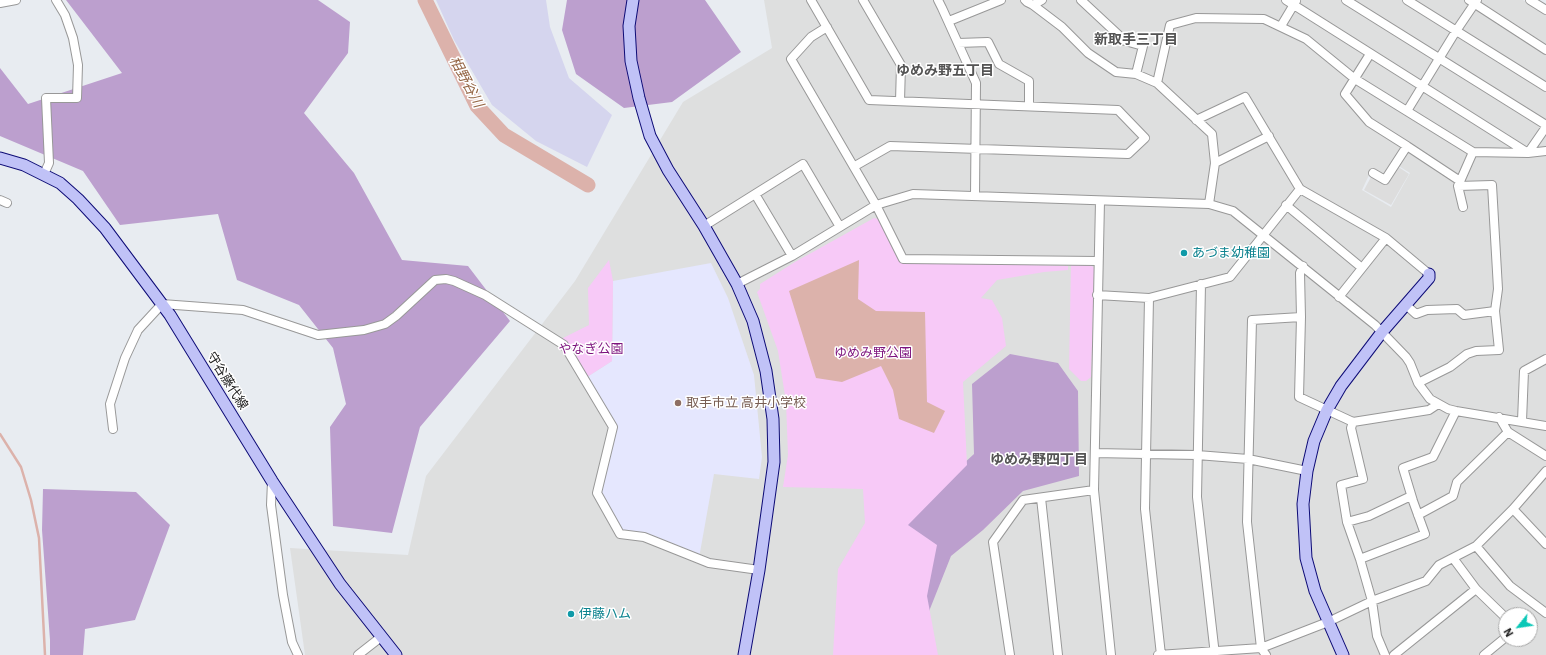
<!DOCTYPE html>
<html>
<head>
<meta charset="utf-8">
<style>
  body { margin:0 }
  #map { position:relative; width:1546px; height:655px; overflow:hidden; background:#e8ecf1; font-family:"IBM Plex Sans",sans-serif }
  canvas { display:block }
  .north { position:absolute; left:1498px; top:607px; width:40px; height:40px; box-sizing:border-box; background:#fff; border:1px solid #a6a6a6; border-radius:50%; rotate:240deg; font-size:11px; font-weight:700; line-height:16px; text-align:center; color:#212121 }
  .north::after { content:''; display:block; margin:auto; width:14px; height:18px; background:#0ac8b7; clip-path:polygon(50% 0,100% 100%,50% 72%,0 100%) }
</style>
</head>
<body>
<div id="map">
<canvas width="1546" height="655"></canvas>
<div class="north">N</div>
</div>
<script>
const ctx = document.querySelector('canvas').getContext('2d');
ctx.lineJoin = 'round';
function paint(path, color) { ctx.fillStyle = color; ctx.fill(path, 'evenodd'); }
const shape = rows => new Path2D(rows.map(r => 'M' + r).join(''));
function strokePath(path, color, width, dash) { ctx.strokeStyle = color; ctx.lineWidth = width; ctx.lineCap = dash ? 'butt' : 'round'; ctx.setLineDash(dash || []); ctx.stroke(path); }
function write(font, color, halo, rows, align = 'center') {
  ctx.font = font + ' "IBM Plex Sans","Noto Sans JP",sans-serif'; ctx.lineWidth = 3; ctx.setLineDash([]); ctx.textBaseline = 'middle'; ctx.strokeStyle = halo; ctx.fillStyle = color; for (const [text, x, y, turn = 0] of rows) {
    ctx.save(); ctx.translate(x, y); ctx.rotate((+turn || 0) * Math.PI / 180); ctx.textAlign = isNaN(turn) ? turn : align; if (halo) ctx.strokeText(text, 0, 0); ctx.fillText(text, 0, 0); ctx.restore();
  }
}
paint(shape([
  [764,0,1523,0,1546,14,1546,655,305,655,290,548,408,555,426,476,575,281,683,102,772,48],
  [1397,165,1410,173,1391,207,1362,190,1369,175,1385,182],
  [1506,615,1530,615,1530,639,1506,639]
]), '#dedfdf');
paint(shape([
  [711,263,728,298,754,375,762,457,759,479,714,474,699,558,623,532,601,493,613,427,584,379,612,361,613,281]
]), '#e5e7fe');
paint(shape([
  [436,0,546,0,550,27,569,78,612,115,587,167,536,141,492,105,454,40]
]), '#d5d5ee');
paint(shape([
  [66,0,318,0,350,22,348,53,304,113,354,173,402,260,468,266,510,321,420,427,392,533,333,526,330,427,346,404,333,348,299,305,237,280,218,214,120,225,83,171,0,136,0,68,28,104,122,73],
  [567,0,705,0,741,52,672,102,624,108,576,74,562,30],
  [1010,354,1058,363,1078,391,1079,476,1023,491,983,530,951,556,922,629,846,566,911,512,974,454,972,384],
  [43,489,136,492,170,525,135,620,85,629,83,655,50,655,50,640,42,530]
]), '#bc9fce');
paint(shape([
  [874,218,878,219,902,262,1068,266,1068,270,1044,272,997,280,981,298,992,300,1002,318,1006,346,963,382,967,465,908,525,937,545,927,596,938,655,833,655,838,569,865,523,863,489,783,487,788,455,786,402,778,351,757,292,760,289,760,284,795,262],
  [609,260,613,281,612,361,584,379,559,340,589,325,588,288],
  [1071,264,1091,265,1094,268,1091,377,1086,381,1081,381,1069,369]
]), '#f7c9f7');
paint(shape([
  [1397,166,1409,174,1391,205,1364,190,1371,177,1385,184]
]), '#ddd');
paint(shape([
  [859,260,858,299,876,311,925,312,927,402,945,411,934,433,899,419,893,390,881,366,842,382,816,378,789,291]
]), '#dcb2ab');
strokePath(shape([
  [0,434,21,467,31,500,39,538,45,655]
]), '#dcb2ab', 2.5);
strokePath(shape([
  [425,0,477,106,504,135,588,185]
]), '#dcb2ab', 15);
const street = shape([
  [811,0,869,100,1118,110,1145,138,1128,154,890,146,855,166],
  [863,0,901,65,900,101],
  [938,0,942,8,976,83,975,196],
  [1025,0,1027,2,1033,5,1062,27,1088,53,1116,72,1136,74,1157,83,1212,134,1215,163,1209,204],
  [1081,0,1125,41,1143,46,1136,74],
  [1286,0,1528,153,1546,151],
  [1346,0,1546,125],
  [1407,0,1546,87],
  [1469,0,1546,50],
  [1530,0,1546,10],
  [0,3,16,0],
  [1033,5,1042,0],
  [949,21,1001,0],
  [1281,26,1296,1],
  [827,27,811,37,791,59,876,205,903,259,1097,261],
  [958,43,988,42,999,64,1029,81,1029,106],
  [1370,54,1345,94,1369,122,1407,146,1385,180,1373,173],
  [1157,83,1170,25,1196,18,1264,19,1306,39,1355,79,1473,152],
  [1407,111,1456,31,1477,0],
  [1196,120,1245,97,1300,189],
  [1407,146,1460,181],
  [1215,163,1269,136],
  [44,174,49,163,46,98,77,98,78,65,73,38,65,15,56,0],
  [755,194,792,256],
  [0,200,7,203],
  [1100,201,1094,490,1111,655],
  [1286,205,1362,268],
  [1463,207,1458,186,1473,152,1528,153,1546,127],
  [704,226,803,164,840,227],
  [1386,238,1429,274],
  [1303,266,1300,273,1301,317,1299,397,1353,422,1429,410,1438,404],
  [737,284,792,256,876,205,913,194,1209,204,1233,211,1375,325,1406,357,1410,363,1418,383,1430,399,1448,409,1456,411,1546,426],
  [1201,284,1197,497,1215,655],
  [1097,295,1149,298,1230,277,1300,189,1386,238,1339,297],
  [1149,298,1145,509,1161,655],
  [1406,305,1416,314,1427,310,1457,309,1464,315,1495,311],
  [1418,383,1450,367,1467,354,1476,351,1499,350,1495,311,1498,289,1492,185,1458,186],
  [1522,421,1524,371,1546,359],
  [113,429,110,404,125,358,138,330,162,304,243,310,318,335,364,330,385,324,396,316,435,280,446,279,454,281,485,295,564,345,613,427,597,493,620,534,644,537,709,563,759,570],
  [1508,432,1546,456],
  [1095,453,1197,455,1248,459,1307,471],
  [272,481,271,505,283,595,292,642,298,655],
  [1041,498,1058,655],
  [1513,509,1546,544],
  [1418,515,1453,496,1457,482,1508,432,1499,417],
  [1347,522,1341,485,1363,479,1351,428,1353,422],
  [1476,546,1510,586,1546,613],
  [1453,558,1476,589,1506,618],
  [1360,559,1347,522,1369,516,1411,496],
  [358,655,381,637],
  [1010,655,993,542,1023,500,1094,490],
  [1158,655,1261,648,1328,622,1372,601,1426,581,1439,565,1476,546,1513,509,1546,471],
  [1266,655,1261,648,1247,522,1252,320,1301,317],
  [1385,655,1377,636,1372,601,1360,559,1425,534,1413,501,1403,468,1433,457,1456,411],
  [1394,655,1476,589],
  [1484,655,1506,637]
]);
const secondary = shape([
  [633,0,629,26,631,61,639,98,650,136,668,170,704,226,737,284,753,321,766,371,773,419,774,462,759,570,744,655],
  [0,158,24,165,60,183,78,199,105,228,170,315,272,481,340,584,396,655],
  [1343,655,1315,591,1306,558,1303,504,1307,471,1314,441,1327,410,1341,386,1382,332,1429,278,1429,274]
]);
strokePath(street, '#989898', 10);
strokePath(secondary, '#0d0b76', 13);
strokePath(street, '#fff', 8);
strokePath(secondary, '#c0c2f7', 11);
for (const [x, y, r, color] of [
  [1184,253,4,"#0f9aa8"],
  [678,403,4,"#8d6e63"],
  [571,614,4,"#0f9aa8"]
]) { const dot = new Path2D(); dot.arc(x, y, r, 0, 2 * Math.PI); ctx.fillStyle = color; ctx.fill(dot); strokePath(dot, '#fff', 1.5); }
write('13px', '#0d838f', '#fff', [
  ["あづま幼稚園",1192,253],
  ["伊藤ハム",579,614]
], 'left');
write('13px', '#7c127d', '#fff', [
  ["やなぎ公園",591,349],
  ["ゆめみ野公園",873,353]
]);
write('13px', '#212121', '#fff', [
  ["守谷藤代線",227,381,58]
]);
write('13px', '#785e54', '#fff', [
  ["取手市立 高井小学校",686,403]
], 'left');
write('bold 14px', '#545454', '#fff', [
  ["新取手三丁目",1136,40],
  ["ゆめみ野五丁目",945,71],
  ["ゆめみ野四丁目",1039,460]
]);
write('italic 14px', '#966847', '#fff', [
  ["相野谷川",466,82,62]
]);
</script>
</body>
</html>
